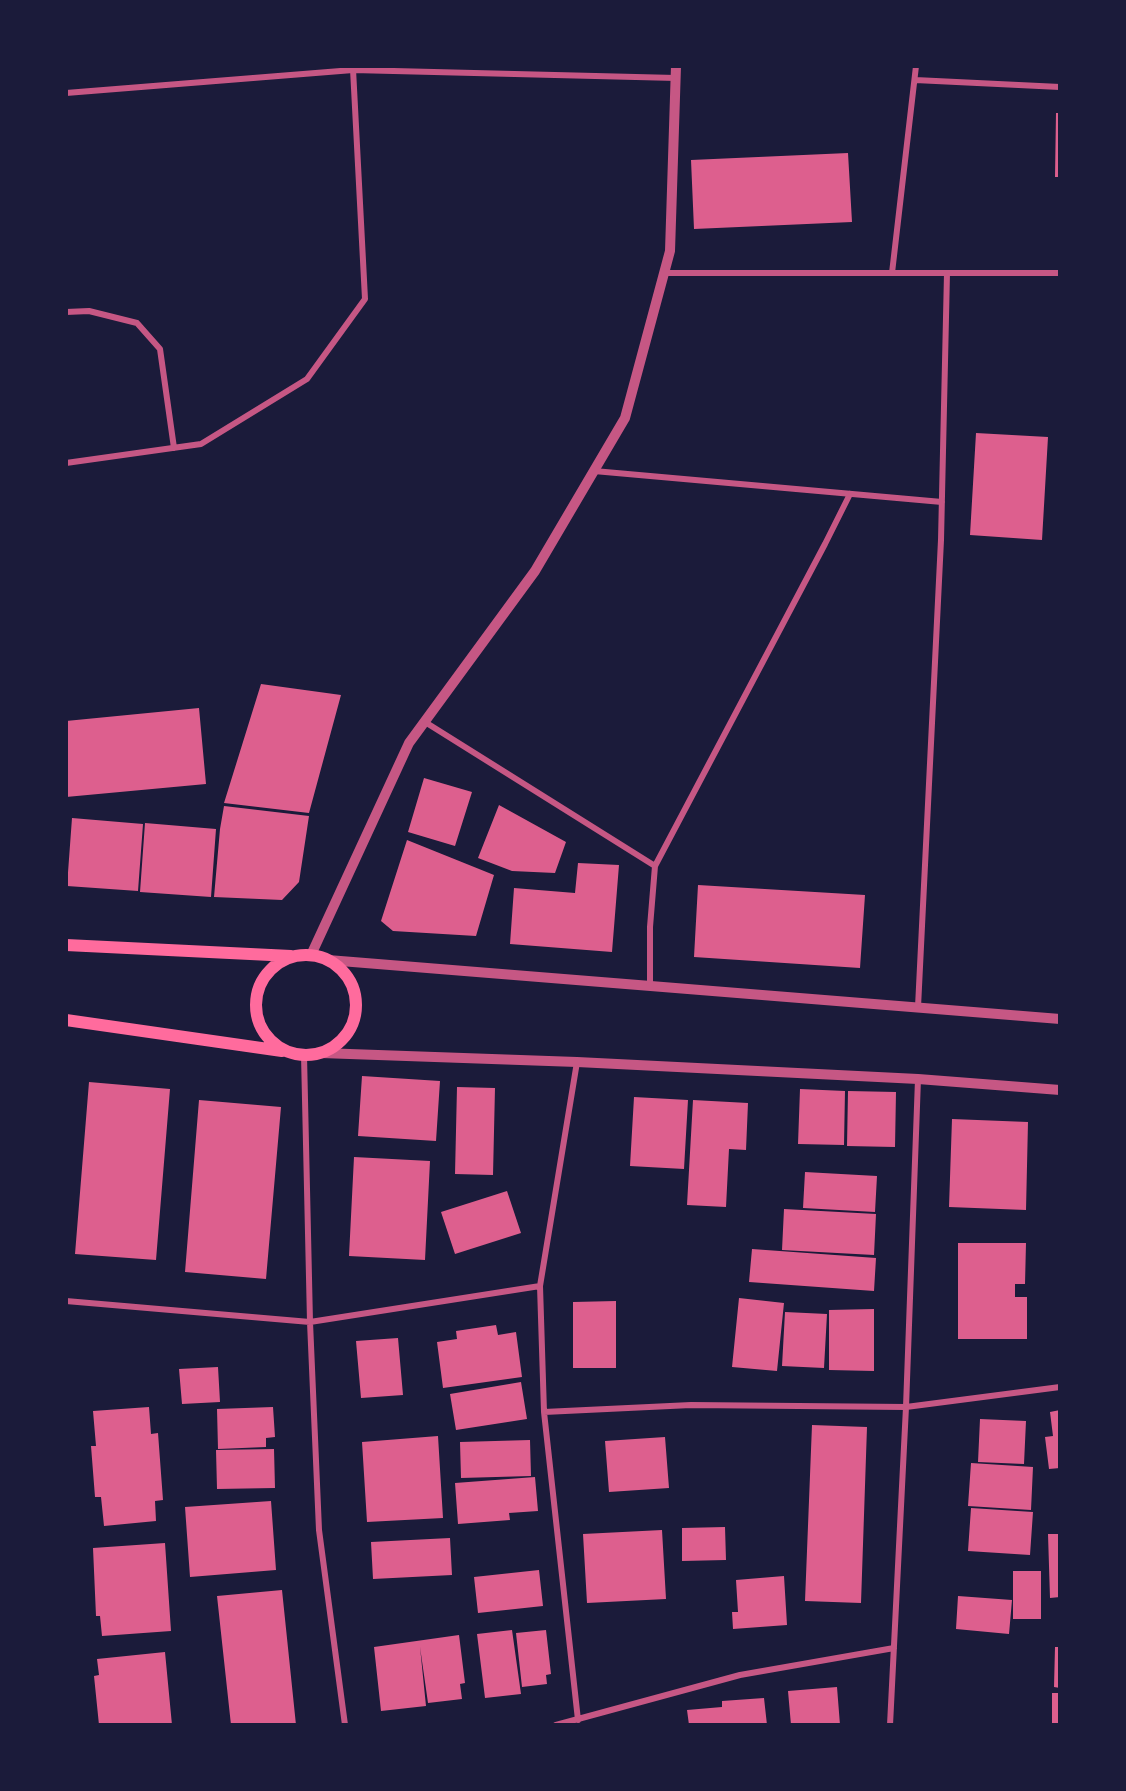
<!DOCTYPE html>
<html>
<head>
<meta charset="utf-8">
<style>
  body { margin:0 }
  #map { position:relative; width:1126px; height:1791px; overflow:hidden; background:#1b1b3a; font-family:Figtree,sans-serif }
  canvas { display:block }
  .frame { position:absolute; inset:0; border:68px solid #1b1b3a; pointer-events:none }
</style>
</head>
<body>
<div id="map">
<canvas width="1126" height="1791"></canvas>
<div class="frame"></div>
</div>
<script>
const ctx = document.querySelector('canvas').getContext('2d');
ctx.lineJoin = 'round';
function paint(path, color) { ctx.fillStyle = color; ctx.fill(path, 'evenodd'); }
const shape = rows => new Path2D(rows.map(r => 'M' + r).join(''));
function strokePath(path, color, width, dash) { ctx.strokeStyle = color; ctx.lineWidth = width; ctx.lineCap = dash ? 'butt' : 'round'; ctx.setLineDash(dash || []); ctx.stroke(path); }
paint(shape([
  [1056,113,1060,113,1060,177,1055,177],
  [848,153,852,222,694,229,691,160],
  [976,433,1048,437,1042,540,970,535],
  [261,684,341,695,309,813,224,803],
  [199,708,206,784,66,797,66,721],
  [424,778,472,792,455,846,408,832],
  [499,805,566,842,555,873,512,871,478,858],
  [224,806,309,816,299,882,282,900,214,897,220,829],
  [72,818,143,824,138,891,67,886],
  [145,823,216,829,211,897,140,892],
  [407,840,494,875,476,936,393,931,381,921],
  [578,863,619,865,612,952,510,944,514,888,575,893],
  [698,885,865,895,860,968,694,957],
  [362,1076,440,1081,436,1141,358,1136],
  [89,1082,170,1089,156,1260,75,1254],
  [457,1087,495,1088,493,1175,455,1174],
  [800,1089,845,1091,844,1145,798,1144],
  [848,1091,896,1092,895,1147,847,1146],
  [634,1097,688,1100,684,1169,630,1166],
  [199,1100,281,1107,266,1279,185,1272],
  [693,1100,748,1103,746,1150,729,1149,726,1207,687,1205],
  [952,1119,1028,1122,1026,1210,949,1207],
  [354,1157,430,1161,425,1260,349,1256],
  [805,1172,877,1176,875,1212,803,1208],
  [507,1191,521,1233,455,1254,441,1212],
  [784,1209,876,1214,874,1255,782,1250],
  [958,1243,1026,1243,1025,1284,1015,1284,1015,1297,1027,1297,1027,1339,958,1339],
  [752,1249,876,1258,874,1291,749,1282],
  [739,1298,784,1303,777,1371,732,1367],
  [616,1301,616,1368,573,1368,573,1302],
  [874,1309,874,1371,829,1370,829,1310],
  [785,1312,827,1314,824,1368,782,1366],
  [496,1325,498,1335,516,1332,522,1377,443,1388,437,1342,457,1339,456,1331],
  [398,1338,403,1395,361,1398,356,1341],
  [218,1367,220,1402,182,1404,179,1369],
  [521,1382,527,1419,456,1430,450,1394],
  [149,1407,151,1434,158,1433,163,1500,155,1501,156,1521,104,1526,101,1497,95,1497,91,1446,96,1446,93,1411],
  [273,1407,275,1437,266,1438,266,1447,218,1449,217,1409],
  [1060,1410,1060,1468,1049,1469,1045,1437,1053,1436,1050,1412],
  [980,1419,1026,1421,1024,1464,978,1462],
  [812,1425,867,1427,861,1603,805,1601],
  [438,1436,443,1518,367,1522,362,1442],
  [665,1437,669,1488,609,1492,605,1441],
  [530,1440,531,1476,461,1478,460,1442],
  [274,1449,275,1488,217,1489,216,1450],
  [971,1463,1033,1467,1031,1510,968,1506],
  [535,1477,538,1511,509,1513,510,1520,458,1524,455,1483],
  [271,1501,276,1570,190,1577,185,1507],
  [971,1508,1033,1512,1030,1555,968,1551],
  [725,1527,726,1560,682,1561,682,1528],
  [662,1530,666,1599,587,1603,583,1534],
  [1048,1534,1060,1534,1060,1597,1050,1598],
  [450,1538,452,1575,373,1579,371,1542],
  [165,1543,171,1631,102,1636,100,1616,96,1616,93,1548],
  [539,1570,543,1606,478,1613,474,1577],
  [1013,1571,1041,1571,1041,1619,1013,1619],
  [784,1576,787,1625,733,1629,732,1612,738,1612,736,1580],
  [282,1590,296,1725,231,1725,217,1596],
  [958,1596,1012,1600,1009,1634,956,1629],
  [512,1630,521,1694,485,1698,477,1634],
  [546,1630,551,1674,546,1675,547,1684,522,1687,516,1633],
  [459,1635,465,1683,460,1684,462,1699,428,1703,420,1647,426,1706,381,1711,374,1647],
  [1055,1647,1060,1647,1060,1688,1054,1687],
  [165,1652,172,1725,99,1725,94,1676,99,1675,97,1659],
  [837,1687,840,1725,791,1725,788,1691],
  [1052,1693,1060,1693,1060,1725,1052,1725],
  [764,1698,767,1725,689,1725,687,1710,722,1707,722,1701]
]), '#dd5f8e');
strokePath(shape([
  [915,80,1060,87],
  [66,93,353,70,676,78],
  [664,273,1060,273],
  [892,273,916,66],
  [66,312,89,311,137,323,160,349,174,448],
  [66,463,201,444,307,379,365,299,353,69],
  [594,471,942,502],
  [425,722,655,866],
  [650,986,650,927,655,866,825,544,850,494],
  [918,1007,941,540,947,273],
  [304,1055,310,1322,319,1530,345,1725],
  [577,1062,540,1286,544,1412,578,1720],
  [66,1301,310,1322,540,1286],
  [544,1412,691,1405,906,1407,1060,1387],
  [556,1725,740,1675,894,1648],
  [890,1725,906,1407,918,1079]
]), '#c65784', 6);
strokePath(shape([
  [311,955,409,743,535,571,625,418,670,251,676,66],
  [328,960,1060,1019],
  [321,1053,577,1062,918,1079,1060,1090]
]), '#c65784', 10);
strokePath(shape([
  [66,945,291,956],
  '256 1005a50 50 0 1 1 100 0a50 50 0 1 1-100 0Z',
  [66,1020,282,1051]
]), '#ff6b9d', 12);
</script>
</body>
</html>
